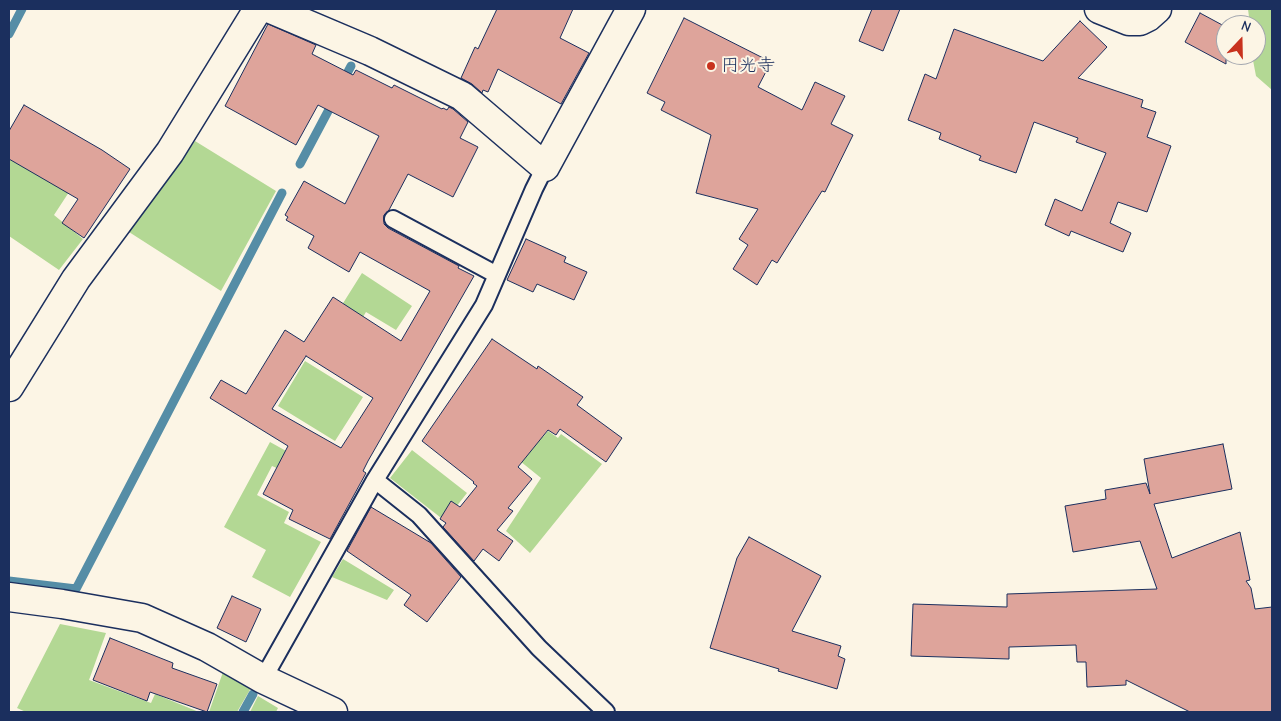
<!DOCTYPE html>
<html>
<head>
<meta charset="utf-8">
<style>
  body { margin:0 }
  #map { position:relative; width:1281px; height:721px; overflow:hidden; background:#fcf5e5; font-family:"Comic Neue",sans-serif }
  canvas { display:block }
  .frame { position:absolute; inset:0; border:10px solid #1b2f5e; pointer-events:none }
  .north { position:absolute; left:1216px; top:15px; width:50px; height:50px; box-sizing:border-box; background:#fcf5e5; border:1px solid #a2a6af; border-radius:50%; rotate:21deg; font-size:14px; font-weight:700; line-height:20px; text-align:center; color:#1b2f5e }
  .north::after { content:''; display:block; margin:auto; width:18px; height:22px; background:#c8321e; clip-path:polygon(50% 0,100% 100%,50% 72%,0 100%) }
</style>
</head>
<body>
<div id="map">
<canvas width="1281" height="721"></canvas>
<div class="frame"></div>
<div class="north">N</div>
</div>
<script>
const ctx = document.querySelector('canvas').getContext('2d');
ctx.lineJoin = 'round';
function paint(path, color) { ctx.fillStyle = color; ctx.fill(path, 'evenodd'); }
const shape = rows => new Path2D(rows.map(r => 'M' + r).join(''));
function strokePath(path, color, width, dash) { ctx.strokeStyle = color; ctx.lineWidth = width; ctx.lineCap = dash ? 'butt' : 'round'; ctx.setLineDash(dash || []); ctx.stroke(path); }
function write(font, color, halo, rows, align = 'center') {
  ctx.font = font + ' "Comic Neue","Klee One",sans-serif'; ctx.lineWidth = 4; ctx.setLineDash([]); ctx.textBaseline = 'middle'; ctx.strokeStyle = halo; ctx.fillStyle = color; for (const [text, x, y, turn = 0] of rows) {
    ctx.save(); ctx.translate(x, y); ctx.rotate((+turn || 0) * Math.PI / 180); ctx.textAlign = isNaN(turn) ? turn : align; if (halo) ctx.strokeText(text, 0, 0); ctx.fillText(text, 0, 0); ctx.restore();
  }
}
paint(shape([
  [1248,9,1272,9,1272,90,1256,76,1252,55,1256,55,1256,25,1250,25],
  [195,141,276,191,221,291,129,232],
  [9,159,71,189,54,215,83,239,59,270,9,236],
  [362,273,412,306,396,330,366,312,360,322,340,308],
  [305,361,363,397,335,441,278,406],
  [527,425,543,437,548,431,558,438,561,434,602,464,530,553,506,531,541,478,520,461],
  [270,442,288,452,279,469,272,466,257,495,289,512,284,523,321,542,290,597,252,577,266,550,224,527],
  [412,450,467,493,445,521,390,478],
  [343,559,394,590,387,600,332,577],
  [60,624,106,633,89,680,151,703,155,694,199,712,26,712,17,708],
  [223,672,251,688,237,712,209,712],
  [258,696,278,708,276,712,250,712]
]), '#b3d894');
strokePath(shape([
  [9,34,22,9],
  [343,81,351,66],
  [300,164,334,100],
  [9,581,76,589,282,193],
  [243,712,253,694]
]), '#558da6', 9);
const building = shape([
  [497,9,573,9,560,38,589,53,561,104,498,69,488,92,483,90,482,93,472,84,461,78,475,47,478,49,497,9],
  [872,9,900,9,883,51,859,41,872,9],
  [1200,13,1226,27,1226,64,1185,42,1200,13],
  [684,18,771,62,758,87,802,110,815,82,845,96,831,124,853,135,825,192,822,191,777,263,772,260,757,285,733,269,748,245,739,239,758,209,696,193,711,135,661,110,665,102,647,93,684,18],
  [1080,21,1107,47,1078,78,1143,100,1141,107,1156,112,1147,137,1171,146,1147,212,1118,202,1110,223,1131,233,1123,252,1071,231,1069,236,1045,225,1055,199,1082,211,1106,153,1076,142,1078,138,1034,122,1016,173,979,160,981,156,939,139,941,133,908,120,925,74,936,79,954,29,1043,61,1080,21],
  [268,24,316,45,312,54,353,75,356,70,392,88,394,85,442,109,443,108,447,110,449,107,453,109,468,122,460,138,478,147,453,197,408,174,389,210,384,215,384,224,388,228,459,266,458,268,474,276,368,461,363,471,366,473,330,539,289,519,293,510,263,494,288,446,210,398,221,380,246,394,285,330,304,342,333,297,401,341,430,291,360,252,349,272,308,248,314,236,286,220,288,217,285,215,304,181,345,204,379,136,318,105,296,145,225,106,268,24],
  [306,356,373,398,341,448,272,409,306,356],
  [24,105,102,150,130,169,84,238,62,223,78,199,9,159,9,131,24,105],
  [526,239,566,257,564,262,587,272,574,300,537,284,533,292,507,280,526,239],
  [492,339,537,369,538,366,583,397,577,405,622,438,606,462,560,429,556,435,548,430,518,467,532,479,508,508,513,511,497,530,513,541,499,561,483,549,474,561,443,527,446,523,440,519,451,501,460,507,477,486,473,483,474,482,422,441,492,339],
  [1223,444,1232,489,1154,504,1172,558,1240,532,1250,580,1246,581,1251,588,1255,609,1272,607,1272,712,1190,712,1126,680,1126,685,1087,687,1086,662,1077,662,1076,645,1009,647,1009,659,911,656,913,604,1007,607,1007,594,1157,589,1140,541,1073,552,1065,506,1106,499,1105,490,1146,483,1150,494,1144,459,1223,444],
  [371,507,431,543,461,577,427,622,404,605,411,595,347,551,371,507],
  [749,537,821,576,792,631,841,646,838,656,845,659,837,689,778,671,779,669,710,648,737,558,749,537],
  [232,596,261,609,246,642,217,628,232,596],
  [110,638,173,663,172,668,217,684,207,712,150,692,147,701,93,680,110,638]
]);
paint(building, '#dea49b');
strokePath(building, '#1b2f5e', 1);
const service = shape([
  [393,219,497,275],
  [375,480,419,515,539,648,606,712],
  [263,679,375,480,484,305,534,189,545,167]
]);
const minor = shape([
  [271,9,370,51,462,96,545,167,631,9],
  [1099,9,1129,21,1140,21,1148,17,1157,9],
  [9,387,76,279,170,152,258,9],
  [9,597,62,604,142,618,207,647,263,679,333,712]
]);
strokePath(service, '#1b2f5e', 20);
strokePath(minor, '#1b2f5e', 31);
strokePath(service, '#fcf5e5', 16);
strokePath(minor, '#fcf5e5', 28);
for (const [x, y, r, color] of [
  [711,66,5,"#c8321e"]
]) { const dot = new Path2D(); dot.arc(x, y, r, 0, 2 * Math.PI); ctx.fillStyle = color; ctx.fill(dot); strokePath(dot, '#fcf5e5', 2); }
write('18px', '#1b2f5e', '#fcf5e5', [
  ["円光寺",721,66]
], 'left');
</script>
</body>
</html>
